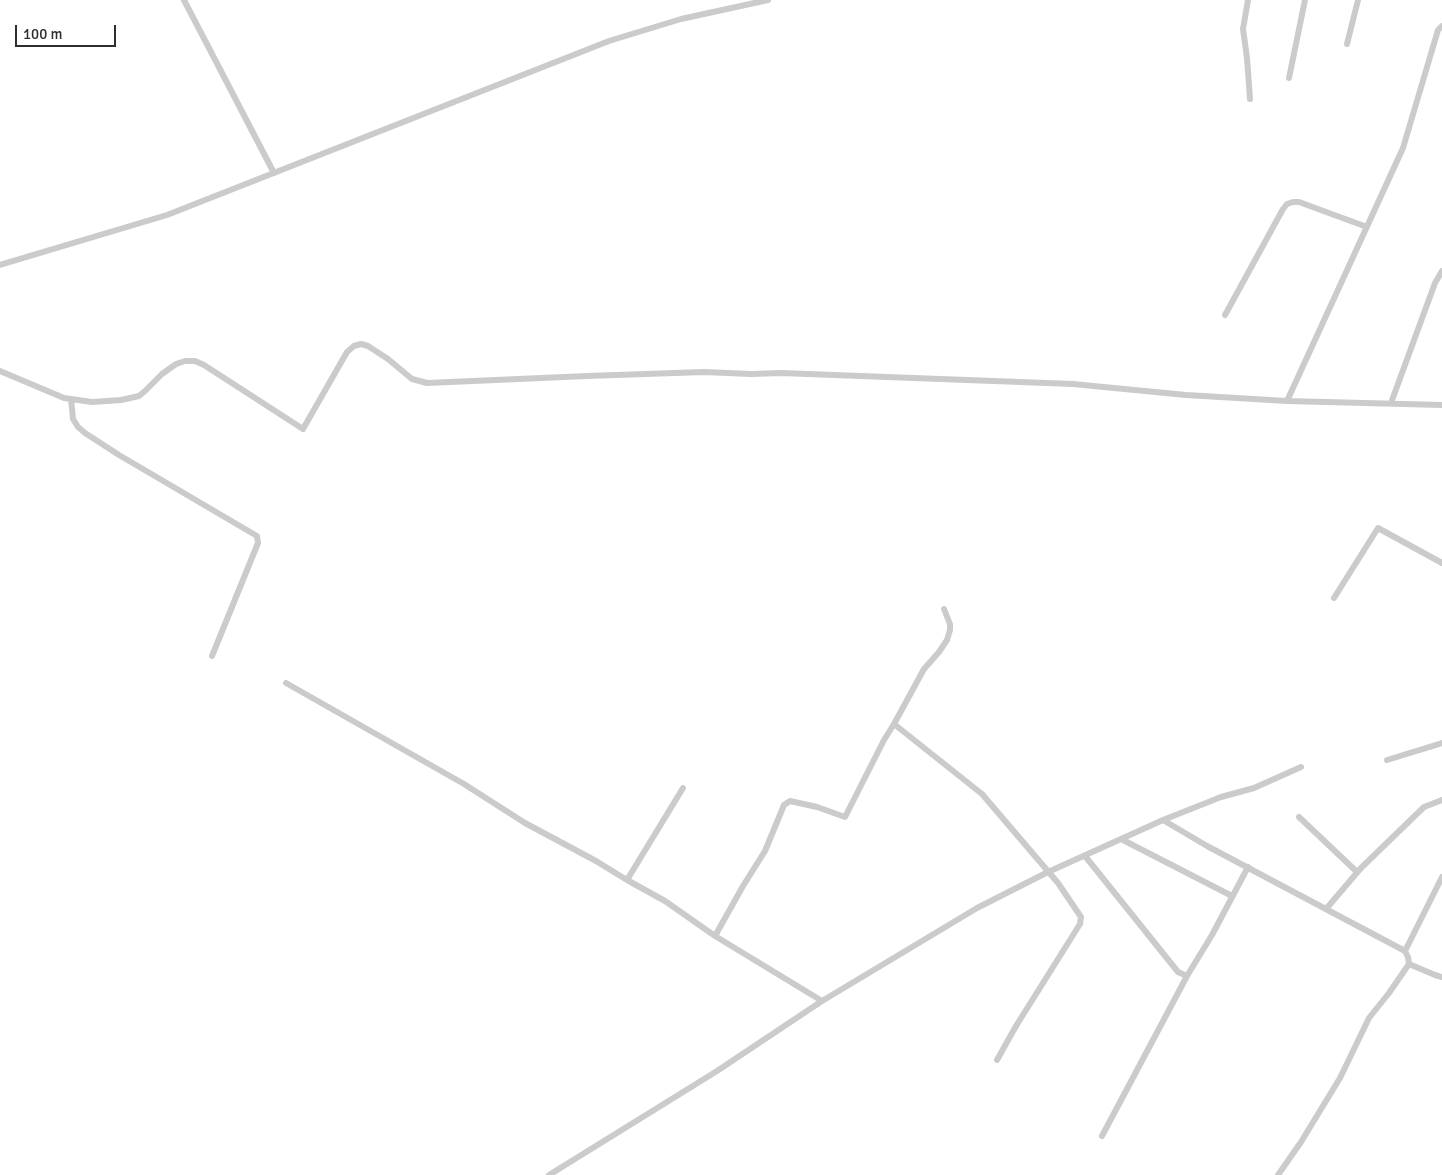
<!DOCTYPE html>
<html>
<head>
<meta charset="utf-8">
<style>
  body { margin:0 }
  #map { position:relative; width:1442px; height:1175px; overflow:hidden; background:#fff; font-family:Signika,sans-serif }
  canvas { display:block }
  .scale { position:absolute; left:15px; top:25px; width:101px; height:22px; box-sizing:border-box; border:2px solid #2e2e2e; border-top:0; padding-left:6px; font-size:15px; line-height:18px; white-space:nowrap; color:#2e2e2e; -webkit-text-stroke:4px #fff; paint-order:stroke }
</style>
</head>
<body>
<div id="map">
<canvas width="1442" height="1175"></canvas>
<div class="scale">100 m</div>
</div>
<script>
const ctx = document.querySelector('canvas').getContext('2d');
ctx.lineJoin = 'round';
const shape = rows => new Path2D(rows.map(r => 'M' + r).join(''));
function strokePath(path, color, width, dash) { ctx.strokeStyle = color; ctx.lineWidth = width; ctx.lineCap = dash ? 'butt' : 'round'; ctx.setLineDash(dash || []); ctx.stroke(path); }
strokePath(shape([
  [184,0,274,173],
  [1248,0,1243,29,1247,58,1250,99],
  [1347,44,1358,0],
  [1289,78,1305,0],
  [0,265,167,215,609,41,681,19,768,0],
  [1225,315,1283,209,1287,204,1293,202,1299,202,1367,227],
  [0,371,64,398,92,402,121,400,139,396,145,391,162,374,176,364,185,361,195,361,204,365,303,429,347,352,354,346,361,344,368,346,388,359,412,379,427,383,587,376,704,372,751,374,781,373,1073,384,1186,395,1287,401,1442,405],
  [71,399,73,419,78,427,85,433,119,455,257,536,258,543,212,656],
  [1287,401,1403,148,1438,30,1442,26],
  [1391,403,1435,283,1442,271],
  [1334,598,1378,528,1442,563],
  [286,683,464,784,525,823,596,861,627,880],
  [894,724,924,669,939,652,947,640,950,630,950,624,944,609],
  [1387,760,1442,743],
  [683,788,627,880,665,901,715,936,822,1001],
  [1299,817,1357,872],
  [1163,820,1221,797,1254,788,1301,767],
  [1121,839,1232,896],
  [1085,856,1178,972,1187,976,1212,935,1248,867],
  [1326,909,1361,868,1424,807,1442,800],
  [715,936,743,886,765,851,784,805,790,801,817,807,845,817,884,740,894,724,982,794,1058,883,1081,917,1080,924,1016,1026,997,1060],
  [1405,951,1442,877],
  [1102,1136,1187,976],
  [549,1175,717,1071,822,1001,977,908,1048,872,1163,820,1207,846,1405,951,1408,957,1409,964],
  [1278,1175,1301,1142,1340,1078,1369,1018,1389,993,1409,964,1435,975,1442,977]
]), '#cbcbcb', 6);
</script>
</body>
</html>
